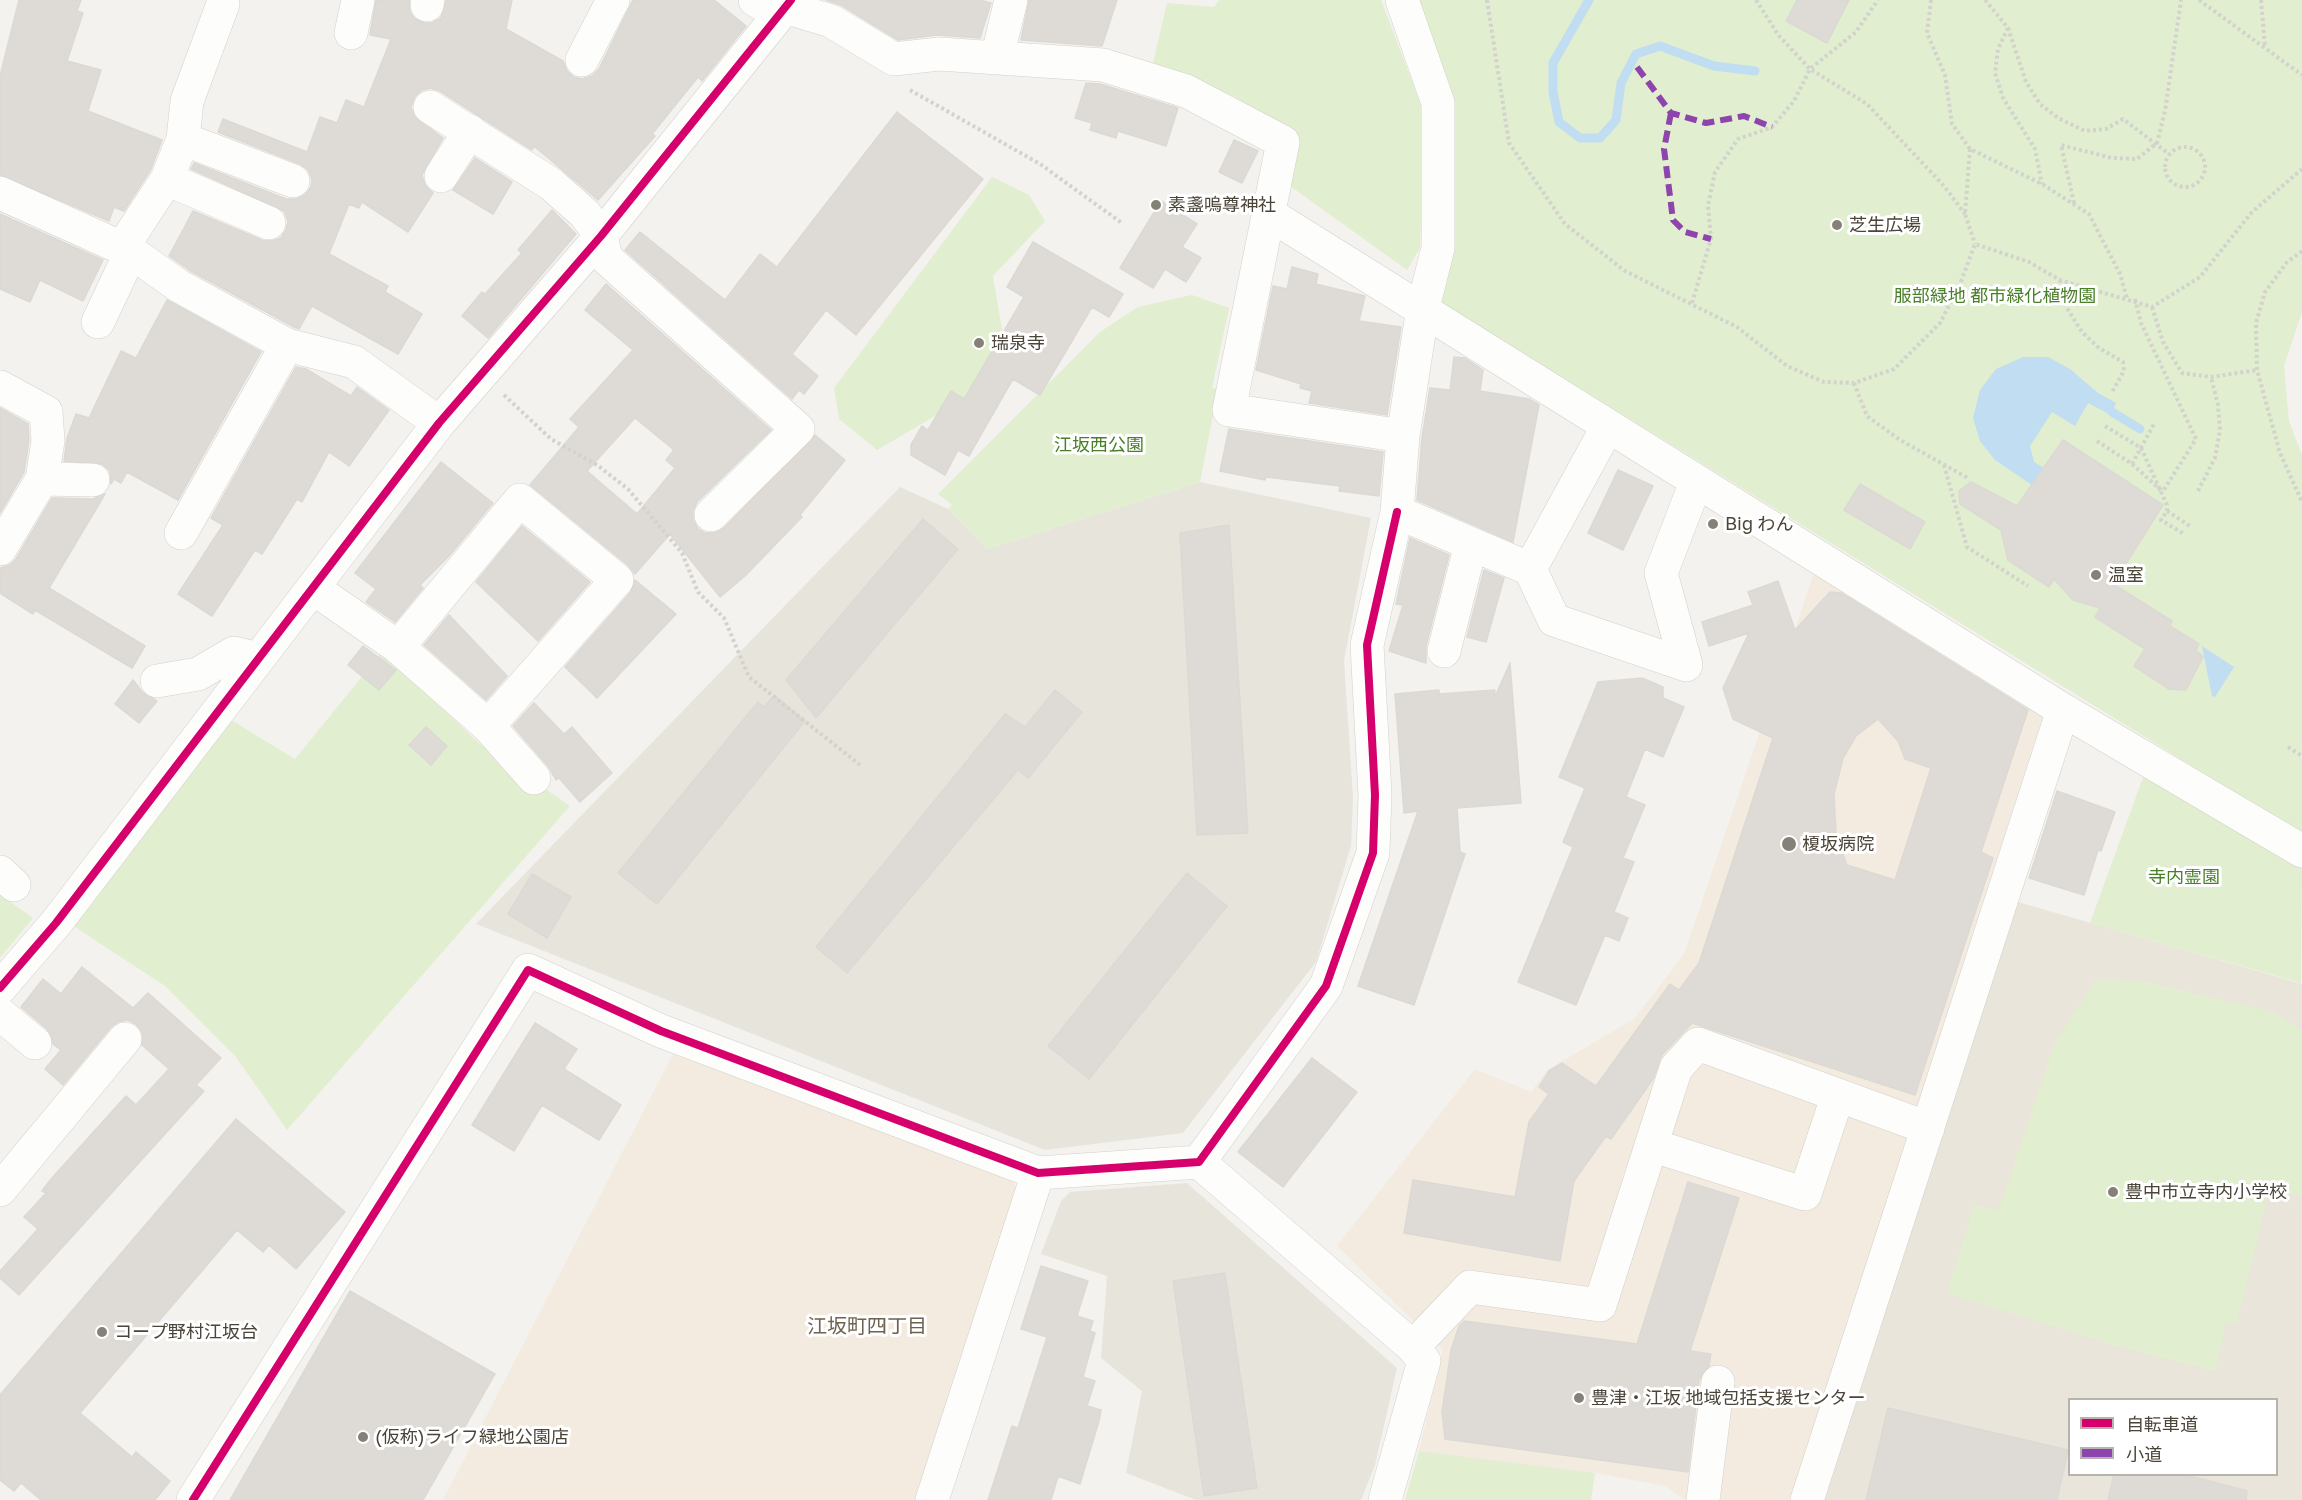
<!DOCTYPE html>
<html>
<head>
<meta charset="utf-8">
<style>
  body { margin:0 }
  #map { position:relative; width:2302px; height:1500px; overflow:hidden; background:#f4f2ee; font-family:"Golos Text","Noto Sans JP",sans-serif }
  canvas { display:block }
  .legend { position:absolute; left:2068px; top:1398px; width:210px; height:78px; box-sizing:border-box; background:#fff; border:2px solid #b7b4b0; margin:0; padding:8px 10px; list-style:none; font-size:18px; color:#4b4439 }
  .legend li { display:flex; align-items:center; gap:12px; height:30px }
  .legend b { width:30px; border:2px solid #b7b4b0 }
</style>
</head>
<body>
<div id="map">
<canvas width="2302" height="1500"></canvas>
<ul class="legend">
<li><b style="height:8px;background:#d6006c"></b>自転車道</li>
<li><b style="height:8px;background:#8e44ad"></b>小道</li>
</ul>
</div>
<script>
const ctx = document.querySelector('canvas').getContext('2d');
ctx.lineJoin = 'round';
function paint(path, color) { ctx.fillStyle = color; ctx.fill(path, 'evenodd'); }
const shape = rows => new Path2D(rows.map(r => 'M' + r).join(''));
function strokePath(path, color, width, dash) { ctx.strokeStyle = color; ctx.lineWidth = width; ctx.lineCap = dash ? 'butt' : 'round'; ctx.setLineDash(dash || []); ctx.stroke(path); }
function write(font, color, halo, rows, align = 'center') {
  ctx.font = font + ' "Golos Text","Noto Sans JP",sans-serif'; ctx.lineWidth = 6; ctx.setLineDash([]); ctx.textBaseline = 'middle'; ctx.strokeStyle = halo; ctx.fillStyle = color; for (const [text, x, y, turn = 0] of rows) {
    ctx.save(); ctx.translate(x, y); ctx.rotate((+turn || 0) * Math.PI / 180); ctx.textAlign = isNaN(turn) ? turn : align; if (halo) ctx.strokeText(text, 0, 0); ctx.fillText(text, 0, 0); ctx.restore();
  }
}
paint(shape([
  [1200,482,1371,518,1344,661,1353,797,1351,846,1316,962,1183,1133,1045,1150,476,924,900,487,948,509,987,549],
  [1187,1183,1397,1368,1375,1465,1361,1500,1196,1500,1126,1473,1142,1391,1101,1358,1107,1276,1041,1254,1061,1201,1070,1192]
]), '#e7e4dc');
paint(shape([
  [1815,570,2044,712,1794,1491,1789,1500,1685,1500,1665,1486,1595,1473,1419,1451,1443,1350,1337,1246,1475,1069,1531,1092,1547,1070,1634,1019,1684,954],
  [673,1054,1011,1176,1019,1197,920,1500,443,1500]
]), '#f3ebdf');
paint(shape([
  [2018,902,2302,984,2302,1500,1824,1500],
  [2070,1400,2276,1400,2276,1474,2070,1474]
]), '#eae5da');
paint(shape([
  [1219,0,1381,0,1425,115,1420,248,1407,270,1290,186,1297,135,1233,96,1153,63,1167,3,1214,7],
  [1413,0,2302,0,2302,312,2284,366,2289,421,2302,455,2302,834,1439,301],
  [992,177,1029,195,1045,221,993,276,1003,336,986,386,877,450,839,419,834,388],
  [1192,295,1229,308,1212,388,1218,389,1200,482,987,549,948,509,952,505,938,494,1100,332,1138,307],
  [382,652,479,743,570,806,287,1130,236,1057,165,986,69,923,226,717,295,759],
  [2145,772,2302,867,2301,983,2090,923],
  [1,895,33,918,0,958,0,897],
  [2096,979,2143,981,2273,1012,2302,1030,2302,1195,2268,1193,2237,1323,2226,1322,2215,1371,2113,1345,1947,1293,1974,1205,1999,1210,2054,1045],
  [1419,1451,1595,1473,1591,1500,1405,1500]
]), '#e1eecf');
paint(shape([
  [2023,357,2048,357,2070,369,2098,393,2116,403,2111,415,2088,403,2075,426,2052,412,2030,446,2034,462,2044,468,2032,485,1995,460,1980,441,1973,418,1980,390,1996,369],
  [2202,646,2234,667,2215,697,2212,696]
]), '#c0ddf1');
strokePath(shape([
  [1589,0,1553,63,1553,92,1559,122,1580,138,1600,138,1616,120,1621,83,1636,54,1660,46,1714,66,1755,71],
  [2112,412,2140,429]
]), '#c0ddf1', 9);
const building = shape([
  [19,0,81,0,77,11,83,13,67,61,101,70,88,111,162,140,151,169,124,211,114,207,109,221,0,175,0,76,19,0],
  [376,0,409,0,410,12,415,19,424,23,432,23,441,18,446,0,512,0,506,29,563,61,567,71,574,77,582,79,592,76,599,69,633,0,714,0,746,26,702,81,698,77,652,134,655,136,598,200,534,146,532,150,440,91,430,88,422,90,415,96,411,107,414,116,443,138,422,175,425,185,433,193,408,232,362,202,359,208,349,204,329,254,388,286,385,292,422,314,398,354,312,306,299,329,294,327,189,270,169,256,193,211,262,240,272,241,281,238,286,230,288,221,284,211,191,169,194,163,286,199,297,199,305,195,311,187,312,179,308,170,300,164,218,132,223,119,307,152,320,117,337,123,346,100,364,107,391,39,370,35,376,0],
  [826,0,980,0,991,3,980,38,937,35,898,40,841,5,826,0],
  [1029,0,1117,0,1102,46,1021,40,1029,0],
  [1797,0,1849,0,1827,43,1786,21,1797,0],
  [1086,83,1100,84,1178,108,1166,146,1118,131,1116,138,1090,130,1092,123,1075,118,1086,83],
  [897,112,983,179,856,335,826,310,792,354,818,376,804,394,799,390,792,399,625,250,640,232,725,300,760,254,777,267,897,112],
  [1234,140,1258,151,1242,183,1219,172,1234,140],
  [475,158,512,182,493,214,453,190,475,158],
  [1161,201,1197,224,1182,247,1201,258,1186,282,1165,269,1153,288,1120,268,1161,201],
  [552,210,576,234,488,338,462,316,482,292,485,294,522,253,518,250,552,210],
  [0,214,103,260,83,301,40,280,30,302,0,289,0,214],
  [1033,242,1123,294,1109,317,1092,307,1040,395,1013,379,969,456,958,450,945,475,911,455,911,445,922,426,928,430,951,391,964,399,1024,297,1007,287,1033,242],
  [1292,267,1318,274,1316,284,1365,296,1359,321,1401,327,1387,415,1309,403,1312,391,1300,388,1301,384,1256,370,1273,286,1287,289,1292,267],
  [606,284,771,430,697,502,693,511,693,519,698,529,705,533,715,533,724,528,815,435,845,460,800,515,802,517,745,576,720,597,670,534,635,574,629,566,530,485,579,427,570,419,633,350,585,310,606,284],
  [635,418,674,450,666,460,675,468,637,514,587,471,635,418],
  [167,300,261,352,178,500,127,472,121,483,114,479,111,484,110,471,102,464,64,461,67,438,76,414,89,418,121,351,136,358,167,300],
  [1454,357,1465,358,1483,370,1480,391,1529,399,1539,405,1513,542,1417,500,1422,438,1430,388,1450,390,1454,357],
  [296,367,306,369,351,396,357,387,389,410,349,466,329,452,302,502,297,499,262,554,255,550,212,616,178,594,223,525,211,518,296,367],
  [0,408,28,424,29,440,24,472,0,513,0,408],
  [1229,429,1383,452,1379,496,1339,491,1340,486,1266,477,1265,480,1220,471,1229,429],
  [2063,440,2163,505,2113,584,2172,621,2170,626,2199,644,2196,650,2203,657,2186,690,2169,689,2134,666,2145,649,2095,617,2100,608,2073,600,2054,579,2049,587,2008,560,2001,530,1960,504,1959,491,1971,482,2017,506,2063,440],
  [441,462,493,503,449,556,420,585,423,588,395,622,366,602,376,589,355,573,441,462],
  [1618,470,1653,486,1623,550,1588,533,1618,470],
  [1860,484,1925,522,1910,549,1844,510,1860,484],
  [105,494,49,588,145,646,132,668,35,610,33,614,0,593,0,568,10,565,16,559,52,498,93,499,105,494],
  [923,519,958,549,816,718,786,680,923,519],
  [1229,525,1248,833,1197,835,1180,533,1229,525],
  [522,526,590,582,538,641,476,582,522,526],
  [1410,538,1449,555,1426,646,1426,663,1389,651,1403,605,1396,604,1410,538],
  [1484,570,1504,578,1486,642,1467,637,1484,570],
  [635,580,676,614,597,698,565,667,631,592,635,580],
  [1778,581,1795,630,1830,592,1841,593,2028,710,1981,852,1993,858,1915,1095,1692,1023,1662,1055,1653,1079,1611,1139,1606,1136,1574,1181,1560,1261,1404,1233,1413,1180,1515,1197,1529,1122,1549,1094,1539,1087,1549,1071,1562,1063,1596,1086,1670,984,1679,990,1699,963,1773,738,1733,719,1723,688,1749,633,1709,646,1702,622,1753,605,1748,592,1778,581],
  [1878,719,1898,741,1905,759,1931,768,1895,880,1847,865,1836,835,1834,794,1843,758,1856,736,1878,719],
  [449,615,507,676,486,700,424,645,449,615],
  [363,646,396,670,379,690,348,665,363,646],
  [1510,663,1521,803,1457,808,1460,852,1465,854,1414,1005,1358,986,1418,811,1404,813,1395,694,1439,690,1439,694,1495,690,1494,699,1510,663],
  [1642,678,1663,687,1663,698,1684,707,1663,757,1645,749,1626,797,1645,805,1623,858,1634,862,1614,912,1628,918,1619,941,1605,935,1576,1005,1518,982,1573,847,1563,842,1585,788,1559,777,1598,682,1642,678],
  [133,680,143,693,157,701,139,723,115,704,133,680],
  [1055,690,1082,712,1028,778,1018,770,847,973,816,947,1005,714,1025,727,1055,690],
  [774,695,805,721,657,904,618,873,758,702,764,707,774,695],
  [534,703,564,734,572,727,612,773,580,802,559,778,556,780,548,766,513,726,534,703],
  [426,727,447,746,431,765,409,745,426,727],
  [2057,791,2115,812,2101,851,2098,850,2084,895,2029,878,2057,791],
  [1187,873,1227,906,1089,1079,1048,1046,1187,873],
  [532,874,571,897,547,938,508,914,532,874],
  [82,967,133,1008,148,993,221,1058,196,1085,204,1091,19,1295,0,1278,0,1271,38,1229,24,1217,46,1193,42,1191,51,1179,126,1096,136,1105,169,1069,142,1045,142,1032,136,1024,128,1020,118,1022,111,1027,63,1085,45,1069,61,1050,53,1044,47,1029,21,1007,43,979,61,994,82,967],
  [535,1023,577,1049,564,1069,621,1105,599,1140,542,1105,514,1151,472,1125,535,1023],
  [1312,1058,1357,1092,1283,1187,1238,1152,1312,1058],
  [236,1119,345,1212,296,1269,269,1245,263,1252,237,1230,80,1413,132,1457,136,1452,170,1481,155,1500,41,1500,21,1483,14,1491,0,1480,0,1395,236,1119],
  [1688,1182,1739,1198,1690,1351,1711,1354,1709,1366,1699,1380,1688,1472,1445,1439,1442,1412,1451,1350,1459,1326,1464,1321,1637,1344,1688,1182],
  [1041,1266,1088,1281,1077,1316,1093,1321,1090,1331,1095,1333,1083,1377,1095,1381,1087,1406,1101,1410,1099,1421,1080,1484,1058,1476,1051,1500,988,1500,1012,1426,1018,1428,1047,1337,1021,1329,1041,1266],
  [1225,1273,1257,1488,1204,1496,1173,1281,1225,1273],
  [350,1291,495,1374,423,1500,230,1500,350,1291],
  [1888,1408,2068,1450,2057,1500,1866,1500,1888,1408],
  [2114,1474,2183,1474,2247,1491,2246,1500,2108,1500,2114,1474]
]);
paint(building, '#dedbd6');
strokePath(building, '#dcd9d4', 1.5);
const minor = shape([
  [755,0,764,5,785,7,831,21,894,59,939,54,1103,65,1186,91,1283,142,1229,410,1403,436],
  [1402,0,1438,103,1438,248,1423,308,1403,436,1397,512,1530,569,1554,620,1686,665,1661,573,1696,482],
  [427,5,428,0],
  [351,33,358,0],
  [997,58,1011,0],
  [582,60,613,0],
  [430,107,551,184,585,214,601,236,606,258,798,429,711,515],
  [183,139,293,181],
  [441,176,470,131],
  [167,179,269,223],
  [0,193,131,252,179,286,287,345,354,362,439,423],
  [1269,214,2063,710,2302,851],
  [122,248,167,179,183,139,187,101,223,4],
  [98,322,131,252],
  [0,387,46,412,48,441,42,479,0,549],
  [42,479,93,480],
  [181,533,287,345],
  [1530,569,1608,426],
  [313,588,398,647,488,726,617,580,520,500,398,647],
  [1444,651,1471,544],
  [157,681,198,674,234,653,258,659],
  [488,726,534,778],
  [0,872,14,885],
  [0,988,56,923,439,423,601,236,791,0],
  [0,1014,35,1043],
  [1651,1145,1805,1194,1838,1095],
  [1199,1162,1413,1347,1424,1361,1385,1500],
  [0,1190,125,1039],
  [1413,1347,1470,1287,1600,1305,1676,1068,1698,1044,1928,1128],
  [193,1500,528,970,661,1031,1038,1173,1199,1162,1326,986,1373,853,1375,795,1367,645,1397,512],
  [932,1500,1038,1173],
  [1703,1500,1718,1382],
  [1807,1500,2063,710]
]);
strokePath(minor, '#d2d0cb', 34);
strokePath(shape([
  [1487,0,1509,143,1565,224,1625,271,1737,327,1787,366,1824,382,1854,383,1894,369,1940,323,1960,284,1975,244,2029,262,2060,280,2152,307,2200,277,2252,212,2302,169],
  [1756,0,1779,36,1810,69,1867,104,1944,186,1965,214],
  [1931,0,1927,33,1945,75,1952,124,1970,149,2042,184,2089,214,2120,274,2127,298],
  [1985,0,2008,28,2026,82,2040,104,2058,118,2085,131,2106,129,2123,119,2169,154],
  [2199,0,2302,75],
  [2261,0,2265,47],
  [2008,28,1998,49,1995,73,2003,98,2035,149,2042,184],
  [910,90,1040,164,1122,223],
  '2165 167a20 20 0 1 1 40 0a20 20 0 1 1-40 0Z',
  [1970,149,1965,214,1975,244],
  [2074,203,2061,145,2112,158,2137,159,2157,143,2165,111,2181,0],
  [2302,251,2287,262,2265,292,2256,323,2257,370,2280,453,2302,502],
  [2060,280,2063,302,2082,332,2099,348,2123,362,2124,371,2112,392],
  [2135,299,2141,323,2196,439,2163,491],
  [1692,303,1711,239,1708,206,1715,172,1738,139,1772,127,1794,101,1810,69,1856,32,1878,0],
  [2152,307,2163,342,2182,373,2211,377,2257,370],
  [1854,383,1867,416,1900,440,1968,478],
  [504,395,551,439,597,465,628,489,682,553,698,592,724,618,749,677,860,765],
  [2105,426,2141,448,2167,505,2167,511,2161,520,2184,534],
  [2097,441,2132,464,2162,491],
  [2132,464,2154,424],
  [1944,465,1967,547,2028,586],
  [2198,491,2215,458,2220,430,2218,405,2211,377],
  [2167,511,2190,526],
  [2288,747,2302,756]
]), '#d3d2cc', 4, [3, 3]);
strokePath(minor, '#fdfdfc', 33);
strokePath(shape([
  [1637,67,1671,113,1706,123,1744,116,1772,127],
  [1671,113,1664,149,1673,220,1685,232,1711,239]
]), '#8e44ad', 6, [12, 6]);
strokePath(shape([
  [0,988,56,923,439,423,601,236,791,0],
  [193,1500,528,970,661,1031,1038,1173,1199,1162,1326,986,1373,853,1375,795,1367,645,1397,512]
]), '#d6006c', 8);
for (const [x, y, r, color] of [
  [1156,205,6,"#868178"],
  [1837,225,6,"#868178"],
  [979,343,6,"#868178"],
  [1713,524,6,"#868178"],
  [2096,575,6,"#868178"],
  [1789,844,8,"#868178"],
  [2113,1192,6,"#868178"],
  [102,1332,6,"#868178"],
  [1579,1398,6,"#868178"],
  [363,1437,6,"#868178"]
]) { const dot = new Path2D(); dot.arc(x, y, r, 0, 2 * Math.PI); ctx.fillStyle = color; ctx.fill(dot); strokePath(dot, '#fff', 2); }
write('18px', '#4b4439', '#fff', [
  ["素盞嗚尊神社",1168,205],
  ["芝生広場",1849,225],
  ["瑞泉寺",991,343],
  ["Big わん",1725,524],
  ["温室",2108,575],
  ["榎坂病院",1802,844],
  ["豊中市立寺内小学校",2125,1192],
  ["コープ野村江坂台",114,1332],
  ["豊津・江坂 地域包括支援センター",1591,1398],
  ["(仮称)ライフ緑地公園店",375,1437]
], 'left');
write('18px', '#4a7f2a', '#fff', [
  ["服部緑地 都市緑化植物園",1995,296],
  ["江坂西公園",1099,445],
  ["寺内霊園",2184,877]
]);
write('20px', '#6e6250', '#fff', [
  ["江坂町四丁目",867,1327]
]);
</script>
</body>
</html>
